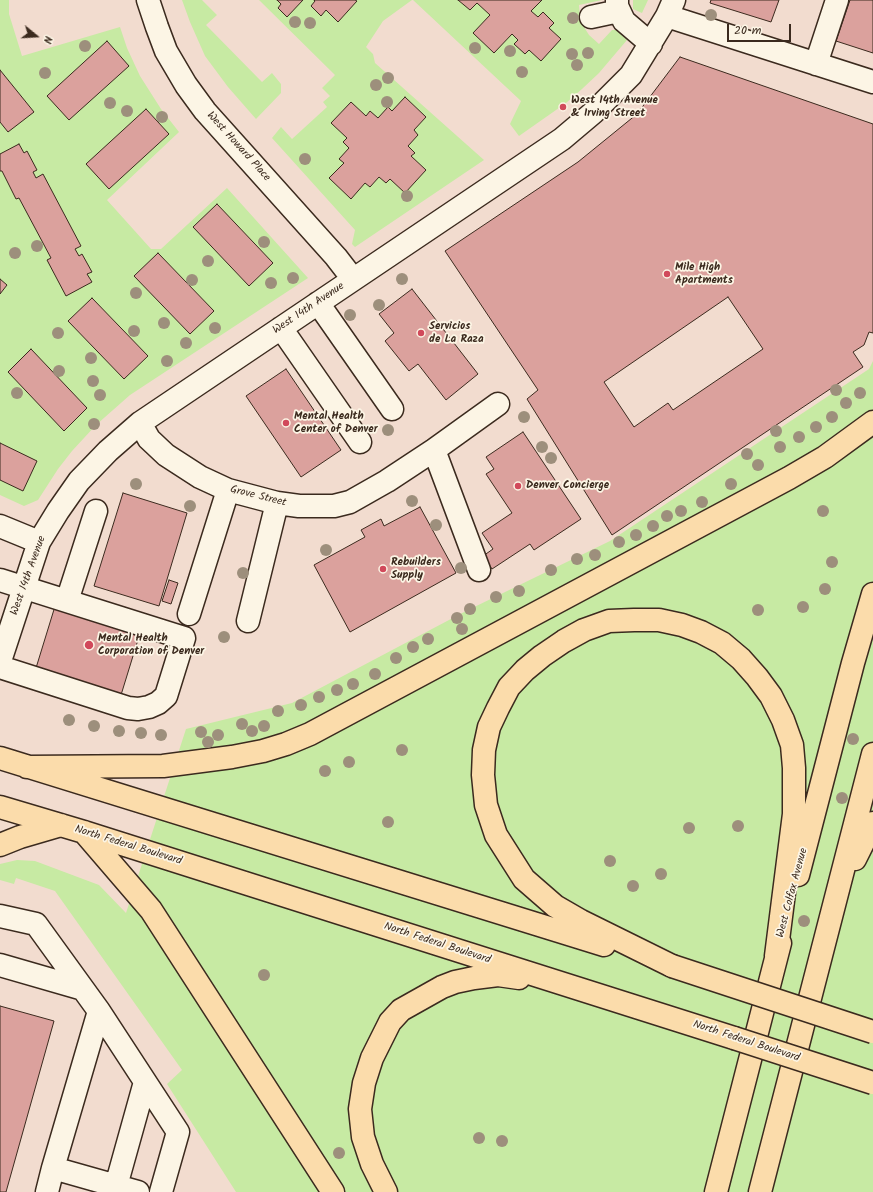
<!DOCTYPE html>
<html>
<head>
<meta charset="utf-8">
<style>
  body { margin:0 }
  #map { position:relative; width:873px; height:1192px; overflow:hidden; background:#f2dccf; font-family:Kalam,sans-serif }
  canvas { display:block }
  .north { position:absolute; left:16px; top:16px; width:40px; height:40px; -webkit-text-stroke:3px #fcf5e5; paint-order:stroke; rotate:108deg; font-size:11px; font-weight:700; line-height:16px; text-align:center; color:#3b2a1e }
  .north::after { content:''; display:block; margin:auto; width:14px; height:18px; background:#3b2a1e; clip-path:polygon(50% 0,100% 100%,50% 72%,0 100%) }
  .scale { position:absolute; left:727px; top:24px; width:64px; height:18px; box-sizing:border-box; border:2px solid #3b2a1e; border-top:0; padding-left:5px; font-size:12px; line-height:14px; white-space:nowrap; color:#3b2a1e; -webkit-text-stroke:3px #fcf5e5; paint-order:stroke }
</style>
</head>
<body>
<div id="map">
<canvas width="873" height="1192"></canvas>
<div class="north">N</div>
<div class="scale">20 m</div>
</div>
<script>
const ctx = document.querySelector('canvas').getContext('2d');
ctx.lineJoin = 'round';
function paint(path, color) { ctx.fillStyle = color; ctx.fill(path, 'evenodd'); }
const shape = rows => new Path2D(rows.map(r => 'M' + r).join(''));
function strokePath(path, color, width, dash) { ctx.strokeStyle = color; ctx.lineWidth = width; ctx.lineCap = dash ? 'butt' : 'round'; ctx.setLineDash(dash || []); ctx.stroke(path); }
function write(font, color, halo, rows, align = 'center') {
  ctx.font = font + ' Kalam,sans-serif'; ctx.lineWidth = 3.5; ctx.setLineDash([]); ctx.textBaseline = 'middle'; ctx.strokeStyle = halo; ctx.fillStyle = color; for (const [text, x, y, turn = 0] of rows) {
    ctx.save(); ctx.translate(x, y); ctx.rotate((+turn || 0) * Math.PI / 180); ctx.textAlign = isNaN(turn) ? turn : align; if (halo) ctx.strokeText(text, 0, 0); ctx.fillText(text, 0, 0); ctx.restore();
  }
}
paint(shape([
  [0,0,9,0,9,14,22,56,120,27,127,48,140,76,161,109,179,132,107,200,151,249,161,249,227,188,308,278,130,395,96,425,72,451,58,469,38,500,24,506,0,495],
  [182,0,202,0,217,15,206,25,262,82,272,73,281,84,281,93,256,119,228,87,205,56,190,22],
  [259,0,412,0,383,21,366,47,373,54,375,63,484,160,355,247,352,244,355,230,272,138,281,127,292,139,327,107,323,102,330,96,322,88,335,75],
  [413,0,602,0,579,5,580,18,584,27,589,35,599,44,612,30,617,30,627,40,599,73,582,89,566,103,519,136,510,124,521,101],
  [633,0,648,0,642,13,633,9],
  [873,361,873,1192,236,1192,167,1084,182,1070,55,891,16,878,14,884,0,880,0,864,17,860,35,861,99,885,126,913,186,729,292,703,466,611,610,541,869,369]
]), '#c7eaa3');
const building = shape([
  [277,0,303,0,287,17,278,8,281,4,277,0],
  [314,0,355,0,357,1,338,22,326,10,321,16,311,6,315,1,314,0],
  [458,0,542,0,531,11,538,17,543,12,554,23,549,28,561,39,541,61,529,50,525,54,514,44,518,40,512,34,494,53,473,33,490,15,477,3,470,10,458,0],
  [711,0,779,0,771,22,710,3,711,0],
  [850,0,873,0,873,53,836,41,850,0],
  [107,41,129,66,69,120,47,96,107,41],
  [680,57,873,124,873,333,869,332,864,345,853,352,863,367,612,535,527,399,538,390,445,251,578,162,637,114,680,57],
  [728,297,763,349,673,410,668,403,634,427,604,382,728,297],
  [0,70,34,112,8,132,0,122,0,70],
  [405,97,426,117,414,130,418,135,408,146,415,153,411,156,426,170,405,193,390,179,386,183,379,177,370,187,365,183,351,199,329,178,344,163,339,159,349,148,343,142,347,138,331,123,351,102,366,116,370,111,378,118,388,107,392,111,405,97],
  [146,109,169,134,109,189,86,164,146,109],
  [19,144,24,153,27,151,37,170,33,172,36,178,43,174,81,246,75,249,79,256,82,254,92,272,87,274,92,282,66,296,47,260,51,258,19,198,16,199,2,171,0,171,0,154,19,144],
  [217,204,273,263,249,286,193,227,217,204],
  [158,253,214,311,190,334,134,276,158,253],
  [0,279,7,285,0,294,0,279],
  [412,289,478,374,446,400,418,364,409,371,385,341,394,333,379,314,412,289],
  [92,298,148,356,124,379,68,321,92,298],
  [31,349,87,408,64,431,8,372,31,349],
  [286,369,341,450,301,477,246,396,286,369],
  [523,432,581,519,534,550,530,544,492,569,483,556,493,549,482,533,512,513,486,474,494,469,486,457,523,432],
  [0,443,37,461,23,491,0,480,0,443],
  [123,493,187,513,159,606,94,586,123,493],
  [420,507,456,573,350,632,314,565,365,537,361,530,381,519,384,526,420,507],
  [169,580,178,583,171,604,162,601,169,580],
  [56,603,141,630,121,695,36,668,56,603],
  [0,1006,54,1021,6,1192,0,1192,0,1006]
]);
paint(building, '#dba19d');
strokePath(building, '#3b2a1e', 1);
const minor = shape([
  [148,0,157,27,166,51,186,85,205,111,336,257,353,279],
  [617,0,617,6,624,21,651,44],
  [667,16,873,82],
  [591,17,619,11],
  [816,64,837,0],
  [318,303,392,409],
  [281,328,360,442],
  [140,423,149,439,166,455,200,477,228,490,277,503,299,506,334,506,350,502,387,481,434,450,498,404],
  [434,450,479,570],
  [0,526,39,542],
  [0,580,184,638,166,696,158,703,149,707,138,709,128,708,0,667],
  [67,601,96,511],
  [189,614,228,490],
  [248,621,277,503],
  [0,661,39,542,58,511,79,481,108,451,140,423,562,139,594,112,631,75,667,16,674,0],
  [0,916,36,924,99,1011,53,1168,138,1192],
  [0,965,83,989],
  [99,1011,178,1132,161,1192],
  [116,1186,145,1082],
  [47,1192,53,1168]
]);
const major = shape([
  [0,758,604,945],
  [27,767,163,766,232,757,263,751,286,744,310,734,789,478,825,457,873,422],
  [0,807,84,832,734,1038],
  [84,832,151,910,333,1192],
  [0,845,20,837,61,825],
  [855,859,873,823],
  [798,875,853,663,873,594],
  [672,966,581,921,555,906,524,879,496,835,486,805,483,775,484,750,489,727,498,708,509,687,525,670,542,656,564,641,584,630,609,621,634,620,659,620,682,625,701,632,722,643,741,659,757,677,771,696,783,720,792,745,794,768,794,814,776,956],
  [386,1192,372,1164,363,1137,360,1109,364,1083,372,1058,390,1022,401,1010,442,987,455,982,474,978,498,975,519,978],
  [716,1192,780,943],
  [760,1192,873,754]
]);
strokePath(minor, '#3b2a1e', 25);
strokePath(major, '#3b2a1e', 25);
strokePath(minor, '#fcf5e5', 22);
strokePath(major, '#fbdcab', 22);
const majorBridge = shape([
  [672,966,873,1032],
  [734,1038,873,1083]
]);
strokePath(majorBridge, '#3b2a1e', 25, []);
strokePath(majorBridge, '#fbdcab', 22);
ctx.fillStyle = '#9d8f7c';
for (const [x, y] of [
  [711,15],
  [573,18],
  [295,22],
  [310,23],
  [85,46],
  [475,48],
  [510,51],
  [588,53],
  [572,54],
  [577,65],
  [522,72],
  [45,73],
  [388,78],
  [376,85],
  [387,102],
  [110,103],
  [127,111],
  [162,117],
  [305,159],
  [407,196],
  [264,242],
  [37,246],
  [15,253],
  [208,261],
  [293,278],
  [402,279],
  [192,280],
  [271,283],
  [136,293],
  [379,305],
  [350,315],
  [164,323],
  [215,328],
  [134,331],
  [58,333],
  [186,343],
  [91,358],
  [167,361],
  [59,371],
  [93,381],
  [836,390],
  [17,393],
  [860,393],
  [100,395],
  [846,403],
  [524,417],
  [832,417],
  [94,424],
  [816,427],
  [388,430],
  [776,431],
  [799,437],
  [542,447],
  [780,447],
  [747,454],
  [551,458],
  [758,465],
  [136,484],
  [731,484],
  [412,501],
  [702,502],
  [190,506],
  [681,511],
  [823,511],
  [667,516],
  [436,525],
  [653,526],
  [636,535],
  [619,542],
  [326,550],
  [595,555],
  [577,559],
  [832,562],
  [461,568],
  [551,570],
  [243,573],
  [825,589],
  [519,591],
  [496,597],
  [803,607],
  [470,609],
  [758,610],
  [457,618],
  [462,629],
  [224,637],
  [428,639],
  [413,647],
  [396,658],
  [375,674],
  [353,684],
  [337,690],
  [319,697],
  [301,705],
  [278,711],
  [69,720],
  [242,724],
  [94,726],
  [264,726],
  [119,731],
  [252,731],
  [201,732],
  [141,733],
  [161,735],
  [218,735],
  [853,739],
  [208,742],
  [402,750],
  [349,762],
  [325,771],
  [842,798],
  [388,822],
  [738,826],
  [689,828],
  [610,861],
  [661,874],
  [633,886],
  [804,921],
  [264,975],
  [479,1138],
  [502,1141],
  [339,1153]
]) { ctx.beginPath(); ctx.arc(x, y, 6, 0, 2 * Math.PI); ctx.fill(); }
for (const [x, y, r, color] of [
  [563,107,4,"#d1495b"],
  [667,274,4,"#d1495b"],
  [421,333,4,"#d1495b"],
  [286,423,4,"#d1495b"],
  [518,486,4,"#d1495b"],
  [383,569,4,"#d1495b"],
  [89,645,5,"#d1495b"]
]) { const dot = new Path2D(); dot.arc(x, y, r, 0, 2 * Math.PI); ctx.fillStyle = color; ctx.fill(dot); strokePath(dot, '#fcf5e5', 1.5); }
write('bold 11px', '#3b2a1e', '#fcf5e5', [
  ["West 14th Avenue",571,101],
  ["& Irving Street",571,114],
  ["Mile High",675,268],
  ["Apartments",675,281],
  ["Servicios",429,327],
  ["de La Raza",429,340],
  ["Mental Health",294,417],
  ["Center of Denver",294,430],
  ["Denver Concierge",526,486],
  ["Rebuilders",391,563],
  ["Supply",391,576],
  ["Mental Health",98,639],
  ["Corporation of Denver",98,652]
], 'left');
write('11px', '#3b2a1e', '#fcf5e5', [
  ["West Howard Place",238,147,48],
  ["West 14th Avenue",309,309,-34],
  ["Grove Street",258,497,14],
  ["West 14th Avenue",29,576,-70],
  ["North Federal Boulevard",128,846,17],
  ["West Colfax Avenue",793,893,-75],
  ["North Federal Boulevard",437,944,18],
  ["North Federal Boulevard",746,1042,18]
]);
</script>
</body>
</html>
